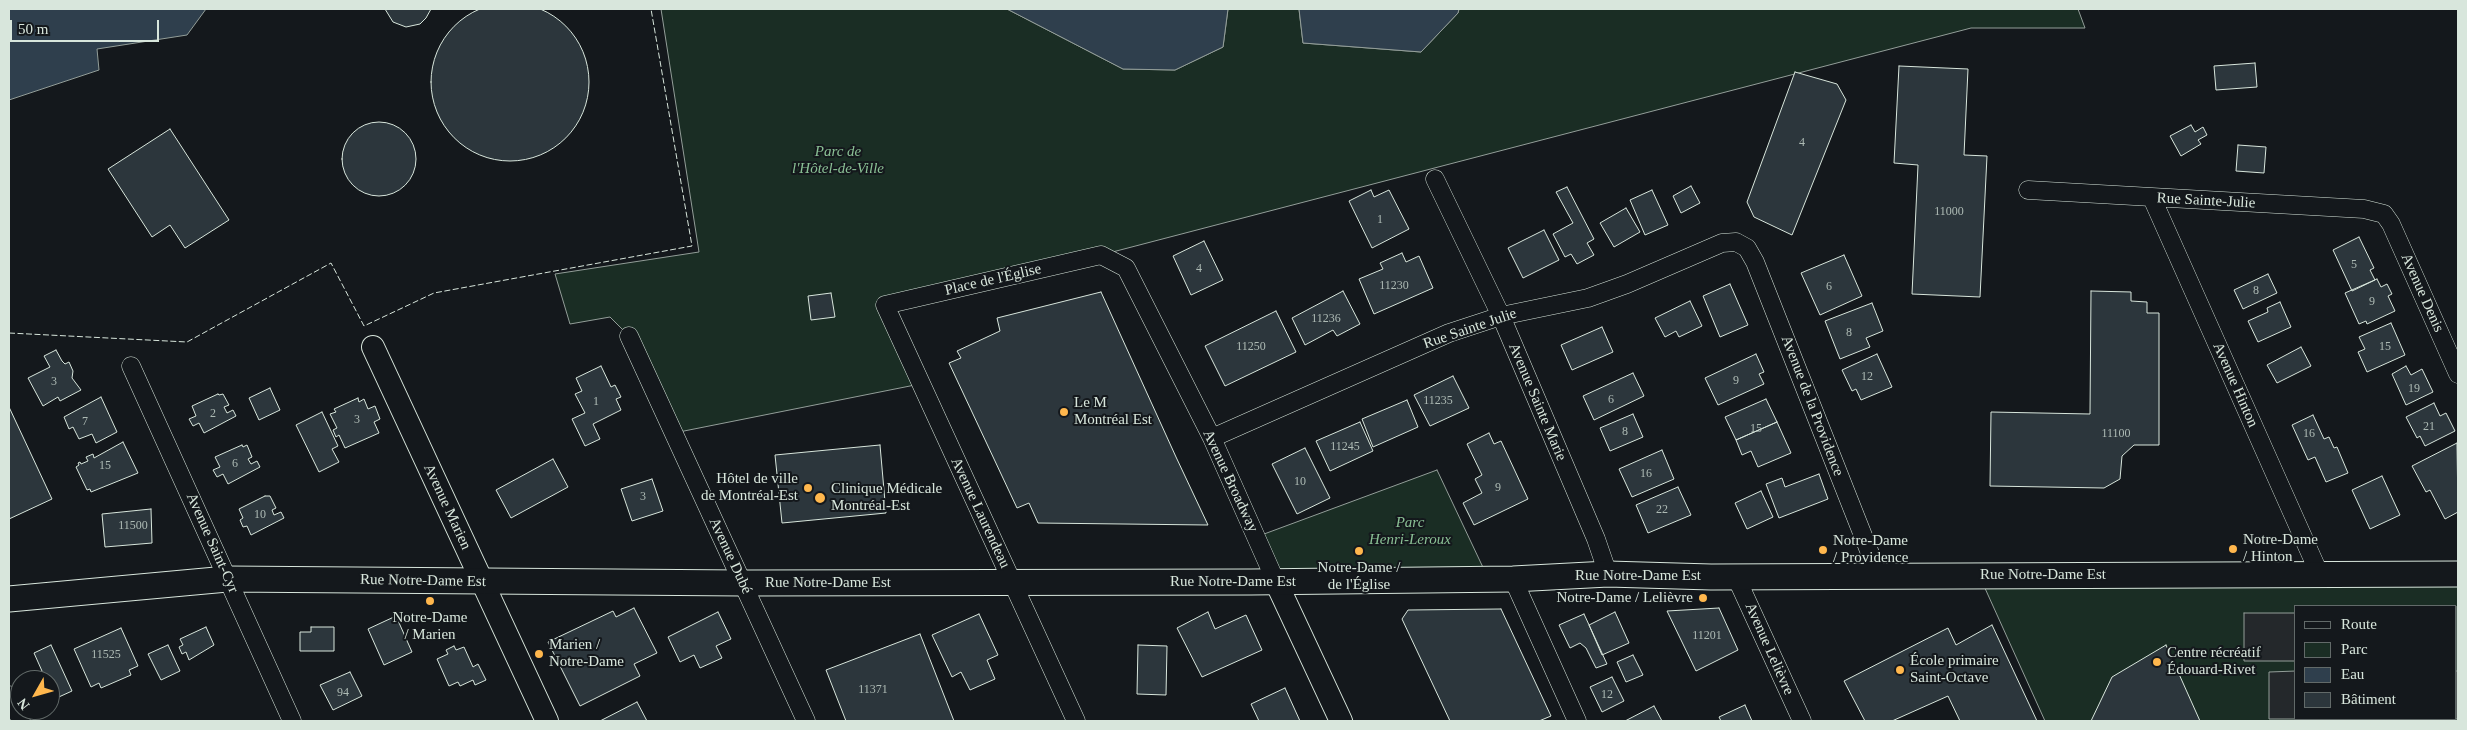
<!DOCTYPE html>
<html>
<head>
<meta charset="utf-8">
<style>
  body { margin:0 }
  #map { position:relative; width:2467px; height:730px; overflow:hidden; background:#14181c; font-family:"Times New Roman",serif }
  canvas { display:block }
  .frame { position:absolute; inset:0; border:10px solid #d8e6dc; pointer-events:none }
  .legend { position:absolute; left:2294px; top:605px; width:162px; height:115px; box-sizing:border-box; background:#14181c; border:1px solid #626a69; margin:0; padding:6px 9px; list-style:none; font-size:15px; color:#d8e6dc }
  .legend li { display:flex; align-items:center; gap:10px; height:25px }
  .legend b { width:25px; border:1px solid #626a69 }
  .north { position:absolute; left:10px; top:670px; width:50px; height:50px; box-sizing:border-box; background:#14181c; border:1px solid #626a69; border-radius:50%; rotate:232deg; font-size:14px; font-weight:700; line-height:20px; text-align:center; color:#d8e6dc }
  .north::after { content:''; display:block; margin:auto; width:18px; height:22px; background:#ffb74d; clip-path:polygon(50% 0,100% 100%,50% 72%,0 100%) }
  .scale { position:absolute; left:10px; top:20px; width:149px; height:22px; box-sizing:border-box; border:2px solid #d8e6dc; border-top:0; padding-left:6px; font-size:15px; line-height:18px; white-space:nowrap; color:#d8e6dc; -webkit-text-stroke:4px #14181c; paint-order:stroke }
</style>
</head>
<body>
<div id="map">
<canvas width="2467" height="730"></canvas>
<div class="frame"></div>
<ul class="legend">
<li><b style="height:6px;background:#14181c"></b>Route</li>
<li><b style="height:14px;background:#1a2d24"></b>Parc</li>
<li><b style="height:14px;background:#2f3f4d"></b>Eau</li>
<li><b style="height:14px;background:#2c363c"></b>Bâtiment</li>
</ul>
<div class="north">N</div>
<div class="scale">50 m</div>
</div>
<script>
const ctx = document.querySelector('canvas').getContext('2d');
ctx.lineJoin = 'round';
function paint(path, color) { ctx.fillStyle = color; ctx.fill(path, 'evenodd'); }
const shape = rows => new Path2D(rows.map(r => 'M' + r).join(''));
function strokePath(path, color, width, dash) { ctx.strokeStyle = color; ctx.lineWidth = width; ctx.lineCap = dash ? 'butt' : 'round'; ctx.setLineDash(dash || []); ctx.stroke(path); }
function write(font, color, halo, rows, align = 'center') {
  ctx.font = font + ' "Times New Roman",serif'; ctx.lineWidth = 4; ctx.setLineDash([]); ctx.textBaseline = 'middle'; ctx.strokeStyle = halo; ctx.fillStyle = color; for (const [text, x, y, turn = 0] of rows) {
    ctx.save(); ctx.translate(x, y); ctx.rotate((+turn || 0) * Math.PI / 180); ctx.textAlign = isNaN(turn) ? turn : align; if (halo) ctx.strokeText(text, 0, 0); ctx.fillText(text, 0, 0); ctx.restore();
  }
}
const green = shape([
  [661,9,1007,9,1123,69,1175,70,1223,47,1228,9,1299,9,1303,43,1421,52,1458,13,1459,9,2078,9,2085,28,1971,28,1101,255,885,305,920,384,674,433,629,336,610,317,570,324,555,274,699,252,661,9],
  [1437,470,1488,578,1276,582,1256,537,1437,470],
  [2458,574,2458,721,2045,721,1979,575,2458,574],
  [2296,606,2456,606,2456,719,2296,719,2296,606]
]);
paint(green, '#1a2d24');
strokePath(green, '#939e99', 1);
const parking = shape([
  [2244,613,2296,613,2296,661,2244,661,2244,613],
  [2296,671,2296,719,2456,719,2456,671,2458,671,2458,719,2269,719,2269,672,2296,671]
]);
paint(parking, '#24282b');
strokePath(parking, '#939e99', 1);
const water = shape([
  [9,9,206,9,187,35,97,49,99,70,9,100,9,9],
  [1007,9,1228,9,1223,47,1175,70,1123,69,1007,9],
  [1299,9,1459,9,1458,13,1421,52,1303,43,1299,9]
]);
paint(water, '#2f3f4d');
strokePath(water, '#939e99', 1);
const building = shape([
  '431 82a79 79 0 1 1 158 0a79 79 0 1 1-158 0Z',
  [385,9,431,9,426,18,420,24,406,27,393,22,385,9],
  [2255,63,2257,87,2216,90,2214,66,2255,63],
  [1899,66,1968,69,1964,155,1987,156,1980,297,1912,294,1918,165,1894,163,1899,66],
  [1795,72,1837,84,1846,100,1792,235,1754,217,1747,202,1795,72],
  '342 159a37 37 0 1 1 74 0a37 37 0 1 1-74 0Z',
  [2191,125,2195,132,2203,127,2207,135,2198,140,2201,144,2181,156,2170,136,2191,125],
  [170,129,229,220,185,248,170,225,152,237,108,169,170,129],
  [2238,145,2266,147,2264,173,2236,171,2238,145],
  [1691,186,1700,203,1681,213,1673,196,1691,186],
  [1567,187,1594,239,1587,243,1594,255,1577,264,1571,254,1565,257,1553,234,1573,223,1556,192,1567,187],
  [1371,190,1374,197,1389,190,1409,229,1372,248,1349,201,1371,190],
  [1652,190,1668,225,1645,235,1630,200,1652,190],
  [1626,208,1640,232,1614,247,1600,223,1626,208],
  [1544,230,1559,260,1523,278,1508,248,1544,230],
  [2359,237,2374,268,2370,270,2375,280,2352,291,2333,250,2359,237],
  [1204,241,1223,280,1191,295,1173,256,1204,241],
  [1402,253,1406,262,1419,256,1433,288,1374,314,1359,279,1383,269,1380,263,1402,253],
  [1844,255,1862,296,1820,315,1801,273,1844,255],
  [2268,274,2277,293,2243,309,2234,290,2268,274],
  [2377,279,2381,287,2387,284,2392,294,2388,296,2395,311,2367,324,2366,321,2359,324,2345,293,2377,279],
  [1730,284,1748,325,1720,337,1703,296,1730,284],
  [1343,291,1360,324,1337,336,1333,330,1305,345,1292,318,1343,291],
  [2091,291,2131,292,2131,301,2147,302,2147,313,2159,313,2159,445,2134,445,2122,456,2120,479,2104,488,1990,486,1991,412,2090,414,2091,291],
  [1101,292,1176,457,1208,525,1038,523,1029,503,1017,508,949,363,961,358,957,351,1000,331,997,318,1101,292],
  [831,293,835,317,811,320,808,296,831,293],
  [1690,301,1702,326,1679,337,1676,331,1665,337,1655,318,1690,301],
  [2280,302,2291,327,2258,342,2248,321,2268,312,2267,308,2280,302],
  [1872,303,1883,331,1866,338,1870,347,1840,359,1825,321,1872,303],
  [1276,311,1296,352,1225,386,1205,346,1276,311],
  [2391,323,2405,355,2367,372,2358,352,2365,349,2359,337,2391,323],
  [1602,327,1613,352,1572,370,1561,345,1602,327],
  [2301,347,2311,366,2277,383,2267,365,2301,347],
  [56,350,62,361,65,364,69,362,73,371,72,378,81,390,60,401,58,397,43,406,28,378,50,367,44,356,56,350],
  [1756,354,1764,372,1759,374,1764,384,1718,405,1705,378,1756,354],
  [1877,354,1892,387,1861,400,1856,389,1852,391,1842,370,1877,354],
  [601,366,611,387,615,385,621,397,616,399,621,410,593,424,600,439,585,446,572,419,585,413,575,394,582,391,576,378,601,366],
  [2406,366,2411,375,2422,369,2433,392,2406,405,2392,374,2406,366],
  [1633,373,1644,396,1594,420,1583,396,1633,373],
  [1453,376,1469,408,1430,426,1414,395,1453,376],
  [270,388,280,410,259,420,249,398,270,388],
  [218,394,219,395,223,394,229,405,224,407,227,413,233,410,236,416,204,433,199,423,193,426,189,419,196,416,192,406,218,394],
  [101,397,117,432,96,443,92,434,79,439,73,427,69,429,64,417,101,397],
  [358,398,359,402,364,399,368,409,375,406,380,419,374,422,379,433,345,448,339,435,336,437,333,430,337,428,330,414,336,412,334,409,358,398],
  [1766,399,1777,422,1736,440,1725,417,1766,399],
  [1407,400,1418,427,1373,447,1362,419,1407,400],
  [2434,403,2440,416,2446,413,2455,431,2425,446,2420,436,2417,438,2406,417,2434,403],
  [9,407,52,499,9,519,9,407],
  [322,412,338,446,332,449,339,462,319,472,296,425,322,412],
  [1633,414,1643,437,1610,451,1600,428,1633,414],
  [2313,415,2324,439,2329,437,2334,448,2337,447,2348,473,2326,482,2315,457,2308,460,2292,425,2313,415],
  [1360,422,1373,451,1330,471,1316,441,1360,422],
  [1777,422,1791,453,1758,467,1751,451,1742,455,1736,440,1777,422],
  [1489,433,1494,444,1501,441,1528,499,1474,525,1463,503,1482,493,1475,479,1482,475,1467,444,1489,433],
  [123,442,138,473,91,492,90,489,87,490,76,467,79,465,78,463,80,462,81,464,88,461,86,457,93,454,94,458,123,442],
  [2457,443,2458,512,2445,519,2430,490,2426,492,2412,466,2457,443],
  [242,445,243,447,247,445,252,457,248,459,251,464,257,461,260,467,228,484,223,474,217,477,213,470,220,467,215,457,242,445],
  [880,445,886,513,782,523,775,455,880,445],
  [1305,448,1330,498,1297,514,1272,464,1305,448],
  [1662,450,1674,479,1632,497,1619,469,1662,450],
  [553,459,568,487,511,518,496,490,553,459],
  [1819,474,1828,499,1779,518,1766,484,1782,478,1785,487,1819,474],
  [2382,476,2400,515,2370,529,2352,490,2382,476],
  [652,479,663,511,632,521,621,489,652,479],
  [1678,487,1691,515,1648,533,1636,505,1678,487],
  [1761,491,1773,517,1747,529,1735,503,1761,491],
  [265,496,270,496,276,508,272,510,274,515,281,512,284,518,251,535,247,526,243,527,240,520,243,518,239,509,265,496],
  [151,509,152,543,105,547,102,514,151,509],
  [634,608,657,653,634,664,640,676,580,706,548,642,613,611,616,617,634,608],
  [1719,608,1738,650,1696,671,1667,611,1719,608],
  [1501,609,1551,716,1539,721,1450,721,1402,619,1408,610,1501,609],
  [718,612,731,639,716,646,722,658,700,668,694,655,680,662,668,637,718,612],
  [1208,612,1215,629,1246,615,1262,650,1202,677,1177,628,1208,612],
  [1615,612,1629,643,1602,655,1589,625,1615,612],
  [979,614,998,655,987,660,995,679,970,690,961,672,952,677,932,635,979,614],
  [1584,614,1607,664,1596,668,1586,648,1580,643,1570,648,1559,625,1584,614],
  [396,616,412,652,384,665,368,629,396,616],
  [1992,625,2037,721,1960,721,1948,696,1892,721,1865,721,1844,681,1948,628,1956,645,1992,625],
  [206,627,214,645,189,660,186,652,182,654,179,647,183,645,180,639,206,627],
  [311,627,334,627,334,651,300,651,300,632,311,632,311,627],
  [121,628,138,666,129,670,131,675,101,688,99,683,91,687,74,649,121,628],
  [920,634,954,721,846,721,826,670,920,634],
  [51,645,72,691,50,701,50,680,46,680,34,653,51,645],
  [168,645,180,671,161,680,148,654,168,645],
  [1138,645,1167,646,1166,695,1137,694,1138,645],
  [2166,645,2200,721,2091,721,2112,677,2166,645],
  [454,646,456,650,464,647,473,667,478,664,486,680,475,685,473,680,460,686,458,682,449,686,437,659,448,654,446,650,454,646],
  [1633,655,1643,675,1626,682,1617,662,1633,655],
  [350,672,362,696,333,710,320,685,350,672],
  [1612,677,1624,701,1602,712,1590,687,1612,677],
  [1285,688,1300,721,1259,721,1251,704,1285,688],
  [637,702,647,721,600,721,637,702],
  [1745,705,1752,721,1721,721,1719,717,1745,705],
  [1654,706,1662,721,1625,721,1654,706]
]);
paint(building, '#2c363c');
strokePath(building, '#d8e6dc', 1);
const minor = shape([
  [1435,179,1501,316,1596,539,1608,574],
  [2028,190,2364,209,2384,214,2391,224,2458,374],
  [2152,198,2319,573],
  [629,336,806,721],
  [131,366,292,721],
  [1212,438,1449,333,1501,316,1588,298,1627,284,1722,243,1736,242,1747,248,1755,262,1879,576],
  [1736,577,1802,721],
  [1513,579,1577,721],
  [9,695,21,721],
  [1076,721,885,305,1101,255,1126,268,1212,438,1276,582]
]);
const tertiary = shape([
  [373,347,547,721],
  [1276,582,1341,721]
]);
const secondary = shape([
  [9,599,227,579,743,583,1251,582,1513,579,1608,574,1711,577,2458,574]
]);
strokePath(minor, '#d8e6dc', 19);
strokePath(tertiary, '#d8e6dc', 24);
strokePath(secondary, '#d8e6dc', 27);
strokePath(minor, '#14181c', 18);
strokePath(tertiary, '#14181c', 22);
strokePath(secondary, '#14181c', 25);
strokePath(shape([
  [9,333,187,342,331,263,364,326,434,293,692,246,651,9]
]), '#d8e6dc', 1, [6, 2.5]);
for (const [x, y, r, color] of [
  [1064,412,5,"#ffb74d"],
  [808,488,5,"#ffb74d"],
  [820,498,6,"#ffb74d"],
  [2233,549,5,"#ffb74d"],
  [1823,550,5,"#ffb74d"],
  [1359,551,5,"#ffb74d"],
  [1703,598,5,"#ffb74d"],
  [430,601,5,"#ffb74d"],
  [539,654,5,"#ffb74d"],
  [2157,662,5,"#ffb74d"],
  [1900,670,5,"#ffb74d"]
]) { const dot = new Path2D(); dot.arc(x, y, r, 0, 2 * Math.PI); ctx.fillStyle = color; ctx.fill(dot); strokePath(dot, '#14181c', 2); }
write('12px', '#adbab4', null, [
  ["4",1802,143],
  ["11000",1949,212],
  ["1",1380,220],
  ["5",2354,265],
  ["4",1199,269],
  ["11230",1394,286],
  ["6",1829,287],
  ["8",2256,291],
  ["9",2372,302],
  ["11236",1326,319],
  ["8",1849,333],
  ["11250",1251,347],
  ["15",2385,347],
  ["12",1867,377],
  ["9",1736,381],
  ["3",54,382],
  ["19",2414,389],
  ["6",1611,400],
  ["11235",1438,401],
  ["1",596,402],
  ["2",213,414],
  ["3",357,420],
  ["7",85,422],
  ["21",2429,427],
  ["15",1756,429],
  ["8",1625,432],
  ["11100",2116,434],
  ["16",2309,434],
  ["11245",1345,447],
  ["6",235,464],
  ["15",105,466],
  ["16",1646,474],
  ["10",1300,482],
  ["9",1498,488],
  ["3",643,497],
  ["22",1662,510],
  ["10",260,515],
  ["11500",133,526],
  ["11201",1707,636],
  ["11525",106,655],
  ["11371",873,690],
  ["94",343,693],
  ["12",1607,695]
]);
write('italic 15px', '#8ac095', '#14181c', [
  ["Parc de",838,152],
  ["l'Hôtel-de-Ville",838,169],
  ["Parc",1410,523],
  ["Henri-Leroux",1410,540]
]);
write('15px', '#d8e6dc', '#14181c', [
  ["Rue Sainte-Julie",2206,201,3],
  ["Place de l'Église",993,280,-13],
  ["Avenue Denis",2422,293,66],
  ["Rue Sainte Julie",1470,329,-19],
  ["Avenue Hinton",2235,385,66],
  ["Avenue Sainte Marie",1537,402,67],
  ["Avenue de la Providence",1812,406,69],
  ["Avenue Broadway",1230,481,65],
  ["Avenue Marien",447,507,65],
  ["Avenue Laurendeau",980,513,65],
  ["Avenue Saint-Cyr",212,543,66],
  ["Avenue Dubé",730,556,65],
  ["Rue Notre-Dame Est",2043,575],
  ["Rue Notre-Dame Est",1638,576],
  ["Rue Notre-Dame Est",423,581,1],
  ["Rue Notre-Dame Est",1233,582],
  ["Rue Notre-Dame Est",828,583],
  ["Avenue Lelièvre",1769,649,66]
]);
write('15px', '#d8e6dc', '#14181c', [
  ["Le M",1074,403],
  ["Montréal Est",1074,420],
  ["Hôtel de ville",798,479,"right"],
  ["de Montréal-Est",798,496,"right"],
  ["Clinique Médicale",831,489],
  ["Montréal-Est",831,506],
  ["Notre-Dame",2243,540],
  ["/ Hinton",2243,557],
  ["Notre-Dame",1833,541],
  ["/ Providence",1833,558],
  ["Notre-Dame /",1359,568,"center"],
  ["de l'Église",1359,585,"center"],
  ["Notre-Dame / Lelièvre",1693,598,"right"],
  ["Notre-Dame",430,618,"center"],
  ["/ Marien",430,635,"center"],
  ["Marien /",549,645],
  ["Notre-Dame",549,662],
  ["Centre récréatif",2167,653],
  ["Édouard-Rivet",2167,670],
  ["École primaire",1910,661],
  ["Saint-Octave",1910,678]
], 'left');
</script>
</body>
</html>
